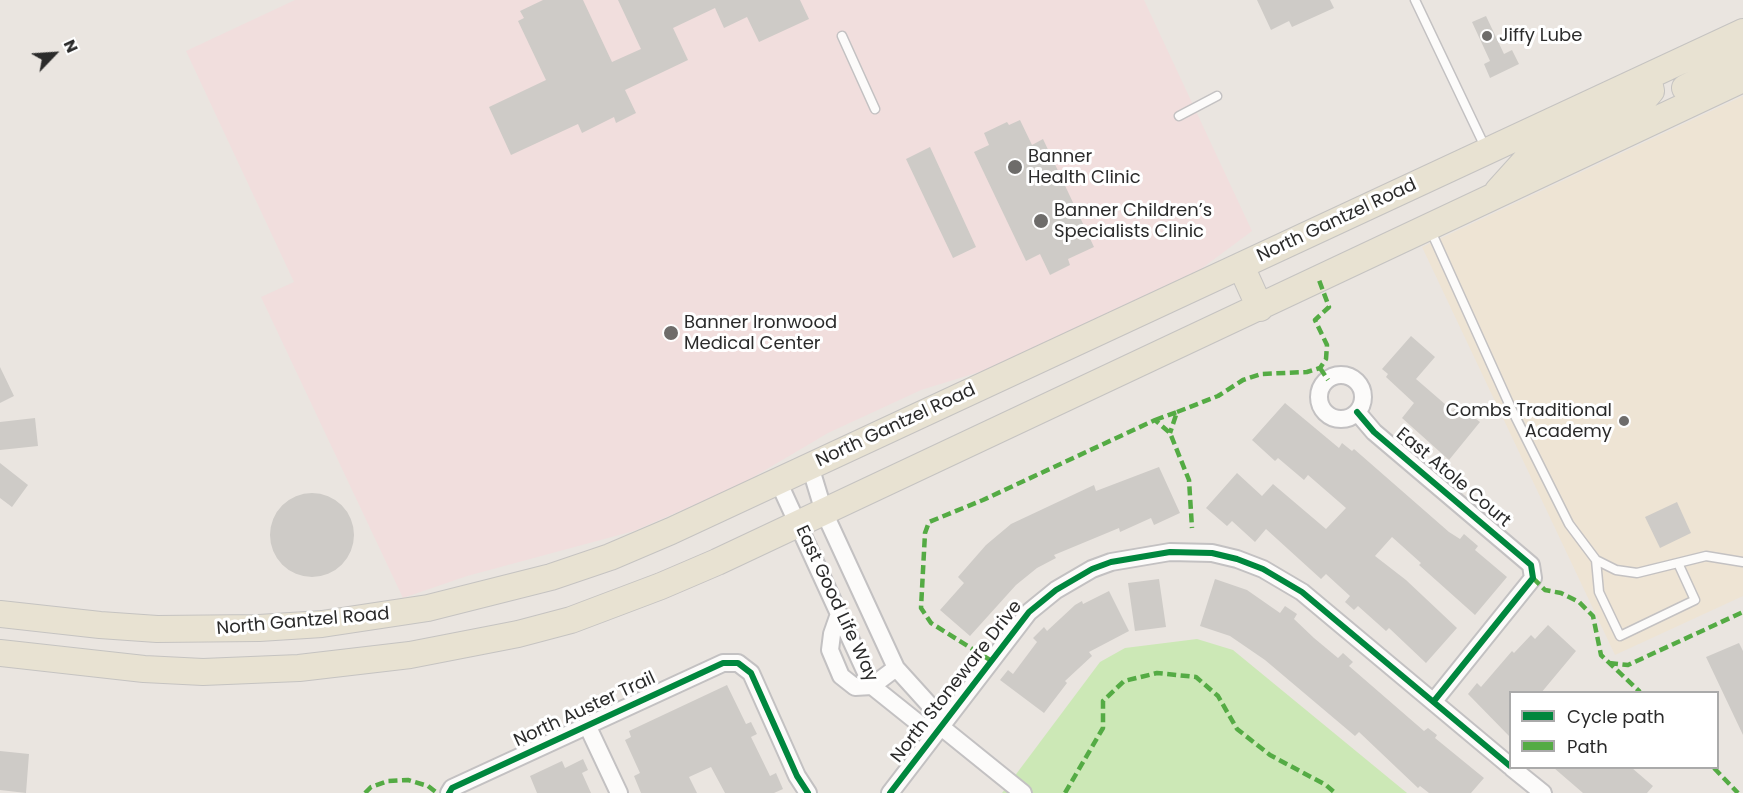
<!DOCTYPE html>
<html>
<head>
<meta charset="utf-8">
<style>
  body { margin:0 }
  #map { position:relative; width:1743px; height:793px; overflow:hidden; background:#eae5e0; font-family:Poppins,sans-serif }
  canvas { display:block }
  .legend { position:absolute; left:1509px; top:691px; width:210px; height:78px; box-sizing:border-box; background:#fff; border:2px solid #aaa; margin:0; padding:8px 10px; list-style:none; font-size:18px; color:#2b2b2b }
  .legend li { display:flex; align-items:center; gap:12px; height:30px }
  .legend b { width:30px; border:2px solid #aaa }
  .north { position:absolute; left:24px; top:24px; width:60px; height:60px; -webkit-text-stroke:4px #fff; paint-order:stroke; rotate:65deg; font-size:16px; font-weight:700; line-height:24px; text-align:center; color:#2b2b2b }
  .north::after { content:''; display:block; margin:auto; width:21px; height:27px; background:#2b2b2b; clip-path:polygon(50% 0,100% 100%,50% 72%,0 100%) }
</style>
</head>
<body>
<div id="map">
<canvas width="1743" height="793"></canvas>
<ul class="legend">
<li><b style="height:8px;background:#00873e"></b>Cycle path</li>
<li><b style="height:8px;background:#54ab44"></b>Path</li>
</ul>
<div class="north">N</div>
</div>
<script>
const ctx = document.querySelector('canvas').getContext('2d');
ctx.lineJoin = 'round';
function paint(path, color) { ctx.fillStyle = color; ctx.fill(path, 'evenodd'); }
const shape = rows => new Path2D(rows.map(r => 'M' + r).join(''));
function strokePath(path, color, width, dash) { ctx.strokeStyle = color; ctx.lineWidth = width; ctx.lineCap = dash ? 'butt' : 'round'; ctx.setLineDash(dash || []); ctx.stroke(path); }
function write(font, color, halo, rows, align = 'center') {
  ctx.font = font + ' Poppins,sans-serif'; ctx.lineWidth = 6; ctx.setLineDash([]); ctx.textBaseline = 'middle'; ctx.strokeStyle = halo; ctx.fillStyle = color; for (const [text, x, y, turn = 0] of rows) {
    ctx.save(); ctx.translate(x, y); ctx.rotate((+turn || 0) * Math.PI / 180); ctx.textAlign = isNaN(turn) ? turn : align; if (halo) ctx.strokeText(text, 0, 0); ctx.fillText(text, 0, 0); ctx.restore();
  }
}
paint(shape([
  [1743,96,1743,596,1615,655,1422,247]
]), '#eee4d4');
paint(shape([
  [295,0,1144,0,1252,231,1201,269,986,370,921,390,828,433,740,485,634,531,467,576,403,598,261,297,294,282,186,51]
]), '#f1dedd');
paint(shape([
  [1197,639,1233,650,1407,793,1002,793,1100,662,1125,648]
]), '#cce8b6');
paint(shape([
  [543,0,583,0,612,62,641,49,618,0,800,0,809,19,759,42,747,17,724,28,715,8,673,28,688,60,625,90,636,113,616,123,614,117,582,133,578,124,511,155,489,107,546,80,518,21,524,18,520,11],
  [1257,0,1330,0,1334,8,1292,27,1289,21,1271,30],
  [1486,16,1504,54,1512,50,1519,64,1490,78,1484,64,1490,61,1472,22],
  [1020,120,1032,145,1043,139,1094,247,1068,259,1070,265,1050,275,1040,254,1026,261,974,152,989,145,984,133,1007,122,1009,125],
  [930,147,976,247,953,258,906,159],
  [1411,336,1435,357,1416,379,1453,411,1456,407,1464,414,1466,411,1480,422,1449,460,1402,418,1414,403,1386,377,1388,374,1382,369],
  [0,367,14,396,0,403],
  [1285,403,1339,448,1342,443,1352,451,1354,449,1449,532,1460,539,1464,534,1478,546,1475,550,1507,577,1475,615,1419,565,1421,563,1392,537,1375,556,1406,580,1457,628,1426,663,1389,628,1386,631,1358,606,1354,610,1345,602,1350,596,1326,574,1321,579,1266,529,1255,542,1232,521,1227,526,1206,508,1237,473,1262,496,1273,484,1326,529,1346,508,1308,475,1304,480,1278,458,1275,461,1252,440],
  [35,418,38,446,0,450,0,422],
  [0,463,28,485,12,507,0,498],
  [1159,467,1180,513,1154,525,1151,518,1120,532,1119,528,1054,555,1056,558,1037,568,1016,585,970,636,940,610,964,583,958,577,986,545,1011,524,1094,485,1096,491],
  '270 535a42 42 0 1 1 84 0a42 42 0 1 1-84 0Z',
  [1677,502,1691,533,1660,548,1645,517],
  [1159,579,1166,627,1135,631,1128,583],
  [1215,579,1247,590,1280,613,1285,606,1297,614,1294,619,1314,638,1338,658,1343,653,1353,662,1349,666,1424,731,1428,728,1437,735,1435,738,1484,778,1471,793,1429,793,1420,786,1418,788,1359,732,1355,736,1265,660,1230,636,1200,626],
  [1109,591,1129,631,1089,652,1092,656,1065,681,1067,683,1044,713,1000,680,1008,670,1013,674,1037,642,1033,638,1044,627,1047,631,1075,605,1082,601,1083,604],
  [1548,625,1576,651,1541,693,1510,693,1510,737,1468,694,1477,683,1481,687,1512,651,1514,653,1531,635,1535,639],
  [1739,643,1743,651,1743,735,1706,657],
  [727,685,746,724,751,722,757,734,751,737,770,776,776,773,783,789,774,793,725,793,711,767,689,777,697,793,641,793,634,776,640,773,625,740,631,737,629,731],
  [0,751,29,754,26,793,0,790],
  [583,759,588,770,582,773,591,793,537,793,530,776,562,761,565,768],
  [1554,768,1632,768,1653,786,1647,793,1583,793]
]), '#cecbc7');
const lane = shape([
  [1415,0,1486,149],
  [842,36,875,109],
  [1179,116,1217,96],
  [1430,229,1510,406,1569,524,1596,560,1616,570,1637,573,1706,556,1743,562],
  [1596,560,1599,592,1620,636,1695,600,1678,563]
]);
const street = shape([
  '1319 397a22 22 0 1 1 44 0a22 22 0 1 1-44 0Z',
  [1357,412,1374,432,1531,565,1533,578,1434,701],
  [810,466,824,512,896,668,934,710,940,726,1023,793],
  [778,481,872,686,922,726,940,726],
  [839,614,832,634,830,650,841,676,855,687,872,686,896,668],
  [587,725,619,793],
  [1512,768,1543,793],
  [449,793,452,788,723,663,738,663,751,673,797,776,808,793],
  [890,793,1029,612,1056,590,1092,569,1111,562,1170,552,1212,553,1237,559,1263,569,1302,592,1510,766]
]);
const primary = shape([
  [1685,88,1743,58],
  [1498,191,1526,160,1645,98,1651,91,1648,77],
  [1241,266,1260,308],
  [0,614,100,625,157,629,259,628,322,624,428,608,551,577,610,557,671,531,1743,32],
  [0,653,144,669,203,672,299,668,410,655,518,634,571,620,661,586,717,562,1743,79]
]);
strokePath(lane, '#c3c1c2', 11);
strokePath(street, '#c3c1c2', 20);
strokePath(primary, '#c5c3c1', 28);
strokePath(lane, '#fcfbfa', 8);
strokePath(street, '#fcfbfa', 16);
strokePath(primary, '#e8e2d2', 26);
strokePath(shape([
  [1320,368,1328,380],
  [1177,412,1218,396,1243,380,1261,374,1307,372,1320,368,1326,359,1327,345,1315,320,1329,307,1319,280],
  [1155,420,1177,412,1170,433],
  [1533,578,1545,590,1561,593,1579,602,1593,616,1601,655,1640,692],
  [990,660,931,623,921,608,925,533,929,522,983,500,1155,420,1170,433,1189,480,1192,528],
  [1609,663,1628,665,1743,612],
  [1714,768,1738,793],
  [365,793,371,787,388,781,408,780,428,786,437,793],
  [1065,793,1103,728,1103,701,1124,681,1157,673,1196,677,1218,696,1237,729,1270,755,1326,785,1335,793]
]), '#54ab44', 4.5, [9, 4.5]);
strokePath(shape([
  [1357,412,1374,432,1531,565,1533,578,1434,701],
  [449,793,452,788,723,663,738,663,751,673,797,776,808,793],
  [890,793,1029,612,1056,590,1092,569,1111,562,1170,552,1212,553,1237,559,1263,569,1302,592,1510,766]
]), '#00873e', 6);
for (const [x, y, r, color] of [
  [1487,36,6,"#6e6c6a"],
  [1015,167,8,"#6e6c6a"],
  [1041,221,8,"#6e6c6a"],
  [671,333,8,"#6e6c6a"],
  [1624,421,6,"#6e6c6a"]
]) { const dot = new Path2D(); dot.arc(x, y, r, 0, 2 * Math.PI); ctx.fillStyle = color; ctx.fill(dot); strokePath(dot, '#fff', 2); }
write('18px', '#2b2b2b', '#fff', [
  ["Jiffy Lube",1499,36],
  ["Banner",1028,157],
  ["Health Clinic",1028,178],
  ["Banner Children’s",1054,211],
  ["Specialists Clinic",1054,232],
  ["Banner Ironwood",684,323],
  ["Medical Center",684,344],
  ["Combs Traditional",1612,411,"right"],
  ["Academy",1612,432,"right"]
], 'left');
write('18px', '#2b2b2b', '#fff', [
  ["North Gantzel Road",1337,221,-25],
  ["North Gantzel Road",896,426,-25],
  ["East Atole Court",1453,478,40],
  ["East Good Life Way",836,604,65],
  ["North Gantzel Road",303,622,-5],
  ["North Stoneware Drive",957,682,-52],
  ["North Auster Trail",585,710,-25]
]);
</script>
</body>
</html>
